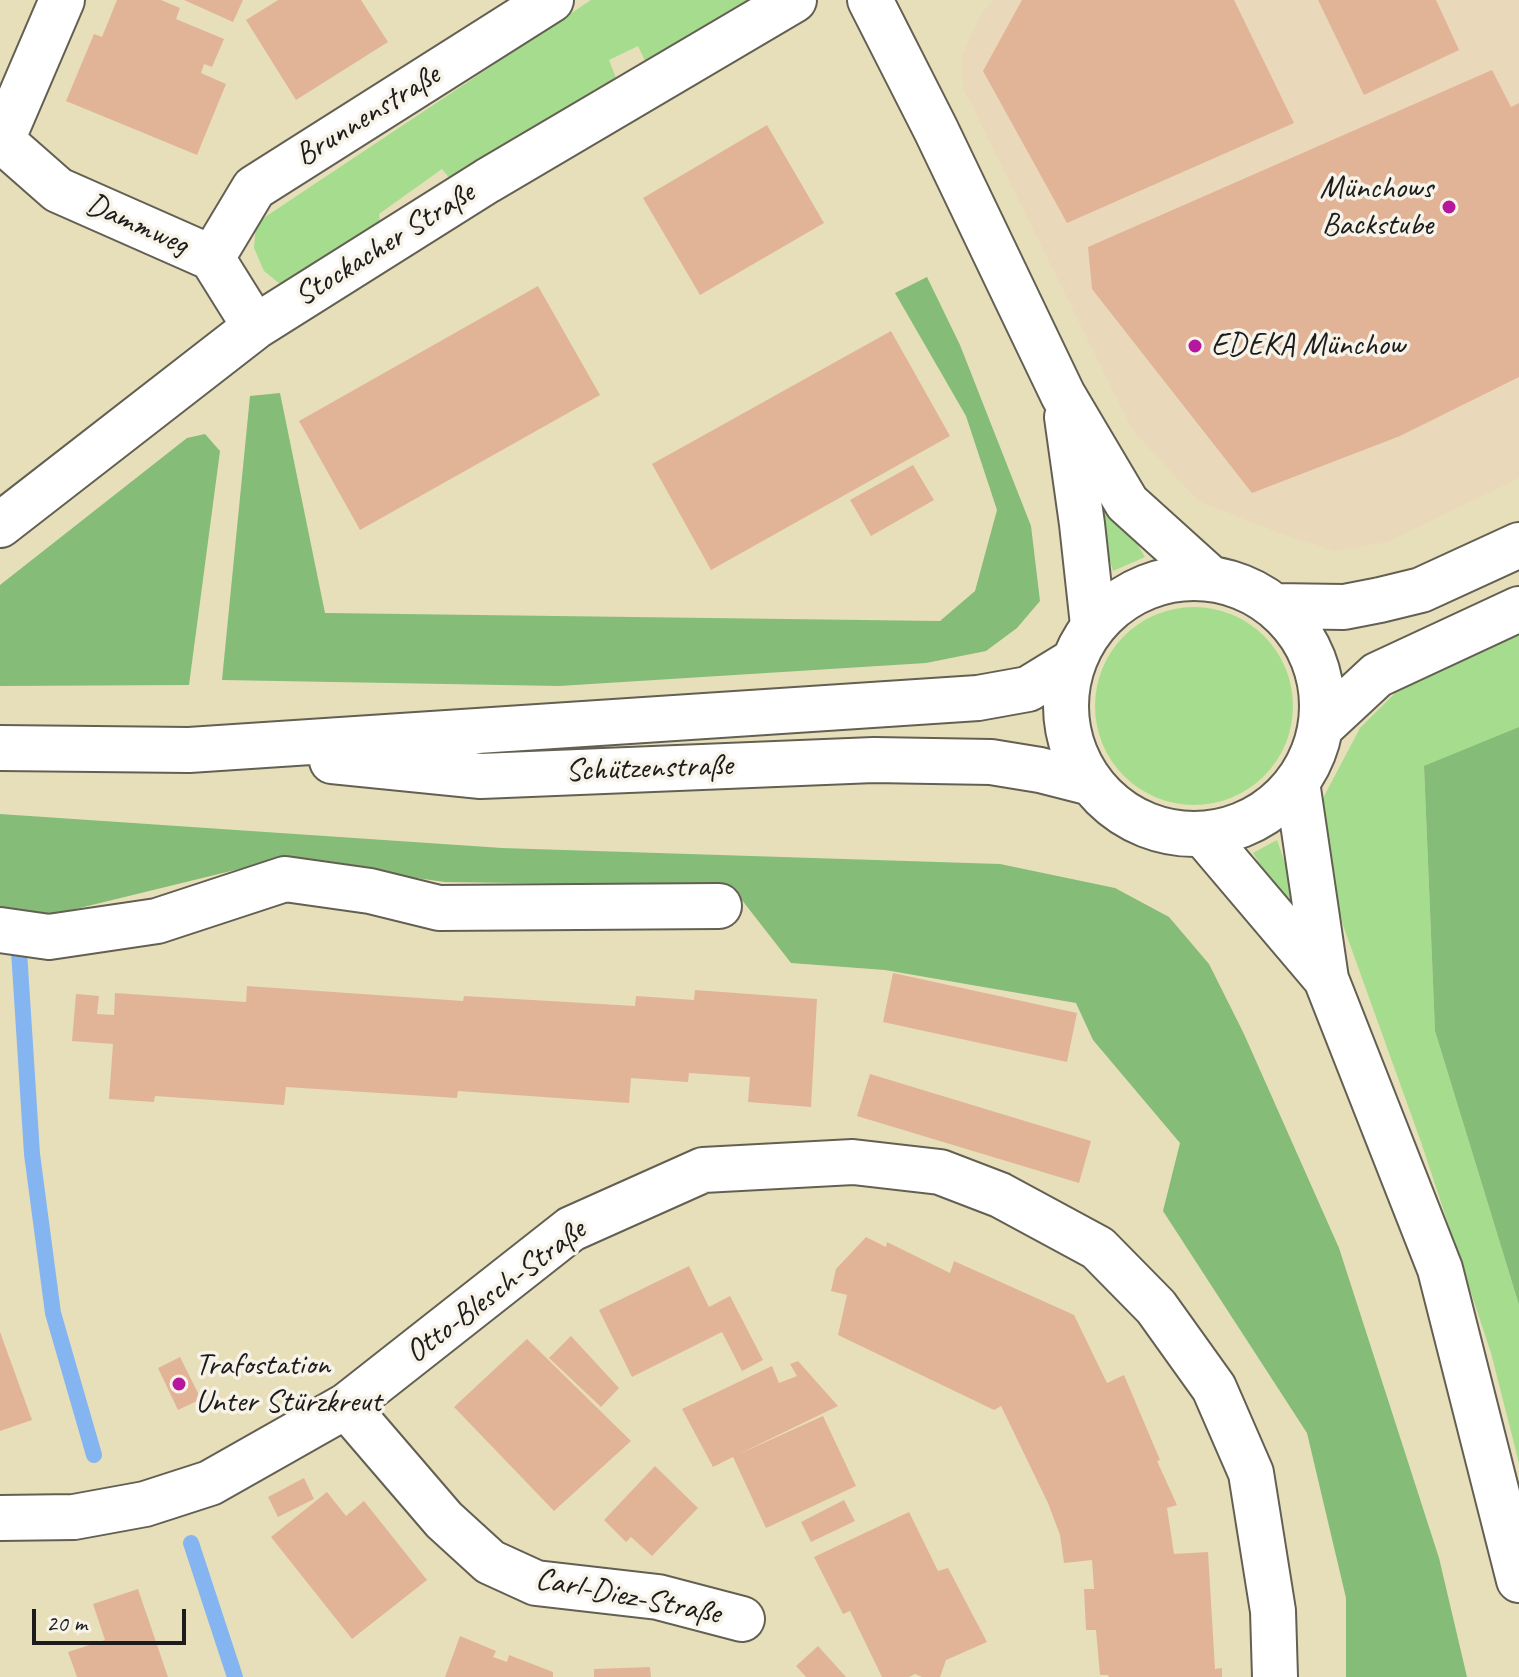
<!DOCTYPE html>
<html>
<head>
<meta charset="utf-8">
<style>
  body { margin:0 }
  #map { position:relative; width:1519px; height:1677px; overflow:hidden; background:#e7dfba; font-family:Caveat,sans-serif }
  canvas { display:block }
  .scale { position:absolute; left:32px; top:1609px; width:154px; height:36px; box-sizing:border-box; border:4px solid #1c1c1c; border-top:0; padding-left:10px; font-size:24px; line-height:28px; white-space:nowrap; color:#1c1c1c; -webkit-text-stroke:6px #f7f3e8; paint-order:stroke }
</style>
</head>
<body>
<div id="map">
<canvas width="1519" height="1677"></canvas>
<div class="scale">20 m</div>
</div>
<script>
const ctx = document.querySelector('canvas').getContext('2d');
ctx.lineJoin = 'round';
function paint(path, color) { ctx.fillStyle = color; ctx.fill(path, 'evenodd'); }
const shape = rows => new Path2D(rows.map(r => 'M' + r).join(''));
function strokePath(path, color, width, dash) { ctx.strokeStyle = color; ctx.lineWidth = width; ctx.lineCap = dash ? 'butt' : 'round'; ctx.setLineDash(dash || []); ctx.stroke(path); }
function write(font, color, halo, rows, align = 'center') {
  ctx.font = font + ' Caveat,sans-serif'; ctx.lineWidth = 7; ctx.setLineDash([]); ctx.textBaseline = 'middle'; ctx.strokeStyle = halo; ctx.fillStyle = color; for (const [text, x, y, turn = 0] of rows) {
    ctx.save(); ctx.translate(x, y); ctx.rotate((+turn || 0) * Math.PI / 180); ctx.textAlign = isNaN(turn) ? turn : align; if (halo) ctx.strokeText(text, 0, 0); ctx.fillText(text, 0, 0); ctx.restore();
  }
}
paint(shape([
  [993,0,1519,0,1519,478,1387,542,1335,551,1282,534,1198,501,1133,431,963,88,962,55,980,16]
]), '#ead8ba');
paint(shape([
  [591,0,767,0,737,18,730,10,692,34,699,48,651,73,638,46,609,60,621,91,597,106,589,94,559,112,460,191,442,169,379,214,382,240,301,290,280,284,264,271,254,248,256,223],
  [1095,475,1145,557,1113,571,1086,479],
  '1095 706a99 99 0 1 1 198 0a99 99 0 1 1-198 0Z',
  [1519,630,1519,727,1424,767,1435,1031,1519,1305,1519,1463,1491,1353,1421,1142,1344,928,1323,850,1322,800,1360,728,1402,686],
  [1277,840,1303,914,1294,919,1253,853]
]), '#a6dc8d');
paint(shape([
  [927,277,960,345,1031,526,1040,601,1017,628,986,651,926,663,559,686,222,680,250,396,280,393,325,613,940,621,975,591,997,510,966,416,895,293],
  [205,434,220,451,189,685,0,686,0,585,187,438],
  [1519,727,1519,1305,1435,1031,1424,766],
  [0,814,502,848,1000,864,1115,888,1169,917,1209,964,1244,1034,1339,1248,1439,1558,1467,1677,1346,1677,1346,1598,1307,1433,1163,1211,1180,1143,1093,1040,1076,1003,885,970,791,963,731,886,445,882,280,859,51,915,0,908]
]), '#84bc78');
strokePath(shape([
  [19,951,32,1154,53,1313,94,1455],
  [191,1543,235,1677]
]), '#85b5f1', 16);
paint(shape([
  [117,0,161,0,180,8,176,19,224,39,212,67,204,64,201,73,226,84,197,155,66,101,94,34,102,37],
  [184,0,243,0,233,22],
  [278,0,361,0,388,42,296,100,246,20],
  [1022,0,1234,0,1294,123,1067,223,983,71],
  [1318,0,1436,0,1459,50,1364,95],
  [1492,70,1511,107,1519,103,1519,377,1400,436,1252,493,1092,289,1088,247],
  [767,125,824,223,700,295,643,198],
  [538,286,600,395,360,530,299,421],
  [891,331,950,436,711,570,652,464],
  [913,465,934,500,871,536,850,500],
  [893,973,1077,1013,1067,1062,883,1022],
  [247,986,463,1001,464,996,635,1006,636,996,694,1000,695,990,817,999,811,1107,748,1102,750,1077,689,1073,688,1082,631,1078,629,1103,458,1091,457,1098,286,1087,284,1105,155,1096,154,1102,109,1099,113,1044,72,1041,76,994,99,996,97,1014,114,1015,115,993,246,1002],
  [870,1074,1091,1141,1079,1183,857,1116],
  [866,1237,886,1247,887,1242,950,1273,954,1261,1074,1315,1107,1383,1124,1375,1160,1460,1157,1461,1177,1505,1167,1508,1174,1554,1208,1552,1215,1669,1222,1668,1222,1677,1109,1677,1108,1675,1100,1675,1096,1630,1086,1630,1084,1589,1094,1589,1092,1560,1064,1563,1060,1535,1048,1503,1001,1406,994,1410,838,1335,847,1295,831,1291,836,1269],
  [689,1266,709,1307,730,1296,763,1360,742,1371,722,1332,632,1377,599,1310],
  [0,1332,32,1420,0,1431],
  [571,1336,619,1388,601,1407,549,1358],
  [527,1339,631,1441,554,1511,454,1407],
  [180,1357,201,1399,178,1410,158,1368],
  [798,1361,838,1406,737,1455,823,1416,856,1486,766,1528,733,1457,713,1467,682,1409,772,1366,779,1383,797,1376,790,1364],
  [655,1466,698,1508,652,1556,631,1537,626,1542,604,1520],
  [304,1478,314,1499,278,1517,268,1497],
  [327,1492,346,1516,364,1501,427,1580,352,1639,271,1537],
  [844,1500,855,1521,811,1542,801,1522],
  [909,1512,938,1571,948,1568,987,1642,946,1660,940,1677,922,1677,915,1674,909,1677,882,1677,850,1611,843,1614,814,1557],
  [138,1589,168,1677,77,1677,68,1652,105,1640,93,1604],
  [460,1636,496,1651,493,1657,507,1662,509,1655,553,1672,553,1677,445,1677],
  [818,1646,846,1677,806,1677,796,1666],
  [650,1667,651,1677,594,1677,594,1669]
]), '#e2b497');
const street = shape([
  [870,0,936,130,1063,395,1127,503,1210,578],
  [0,139,58,190,212,258,255,327],
  [2,140,62,0],
  [212,258,254,188,551,0],
  [1067,417,1082,524,1093,625],
  [0,525,255,327,487,181,794,0],
  [0,930,49,937,157,921,285,879,370,891,439,908,719,906],
  [346,1406,444,1520,490,1562,536,1583,658,1597,742,1619],
  [0,1518,74,1517,145,1504,210,1483,346,1406,571,1229,703,1170,853,1162,940,1172,1000,1195,1098,1248,1156,1307,1214,1388,1251,1473,1273,1611,1275,1677]
]);
const secondary = shape([
  '1066 706a128 128 0 1 1 256 0a128 128 0 1 1-256 0Z',
  [1275,606,1344,607,1380,600,1421,590,1519,545],
  [1320,728,1377,675,1519,609],
  [0,748,189,750,978,698,1028,689,1072,662],
  [332,761,481,776,874,760,991,762,1040,770,1091,783],
  [1297,782,1326,979,1440,1269,1519,1580],
  [1203,834,1326,979]
]);
strokePath(street, '#636053', 48);
strokePath(secondary, '#636053', 48);
strokePath(street, '#fff', 44);
strokePath(secondary, '#fff', 44);
for (const [x, y, r, color] of [
  [1449,207,8,"#b5179e"],
  [1195,346,8,"#b5179e"],
  [179,1384,8,"#b5179e"]
]) { const dot = new Path2D(); dot.arc(x, y, r, 0, 2 * Math.PI); ctx.fillStyle = color; ctx.fill(dot); strokePath(dot, '#f7f3e8', 3); }
write('32px', '#1c1c1c', '#f7f3e8', [
  ["Brunnenstraße",368,116,-32],
  ["Dammweg",137,225,24],
  ["Stockacher Straße",385,245,-32],
  ["Schützenstraße",649,769,-2],
  ["Otto-Blesch-Straße",496,1292,-37],
  ["Carl-Diez-Straße",628,1597,11]
]);
write('32px', '#1c1c1c', '#f7f3e8', [
  ["Münchows",1433,189,"right"],
  ["Backstube",1433,226,"right"],
  ["EDEKA Münchow",1211,346],
  ["Trafostation",195,1366],
  ["Unter Stürzkreut",195,1403]
], 'left');
</script>
</body>
</html>
